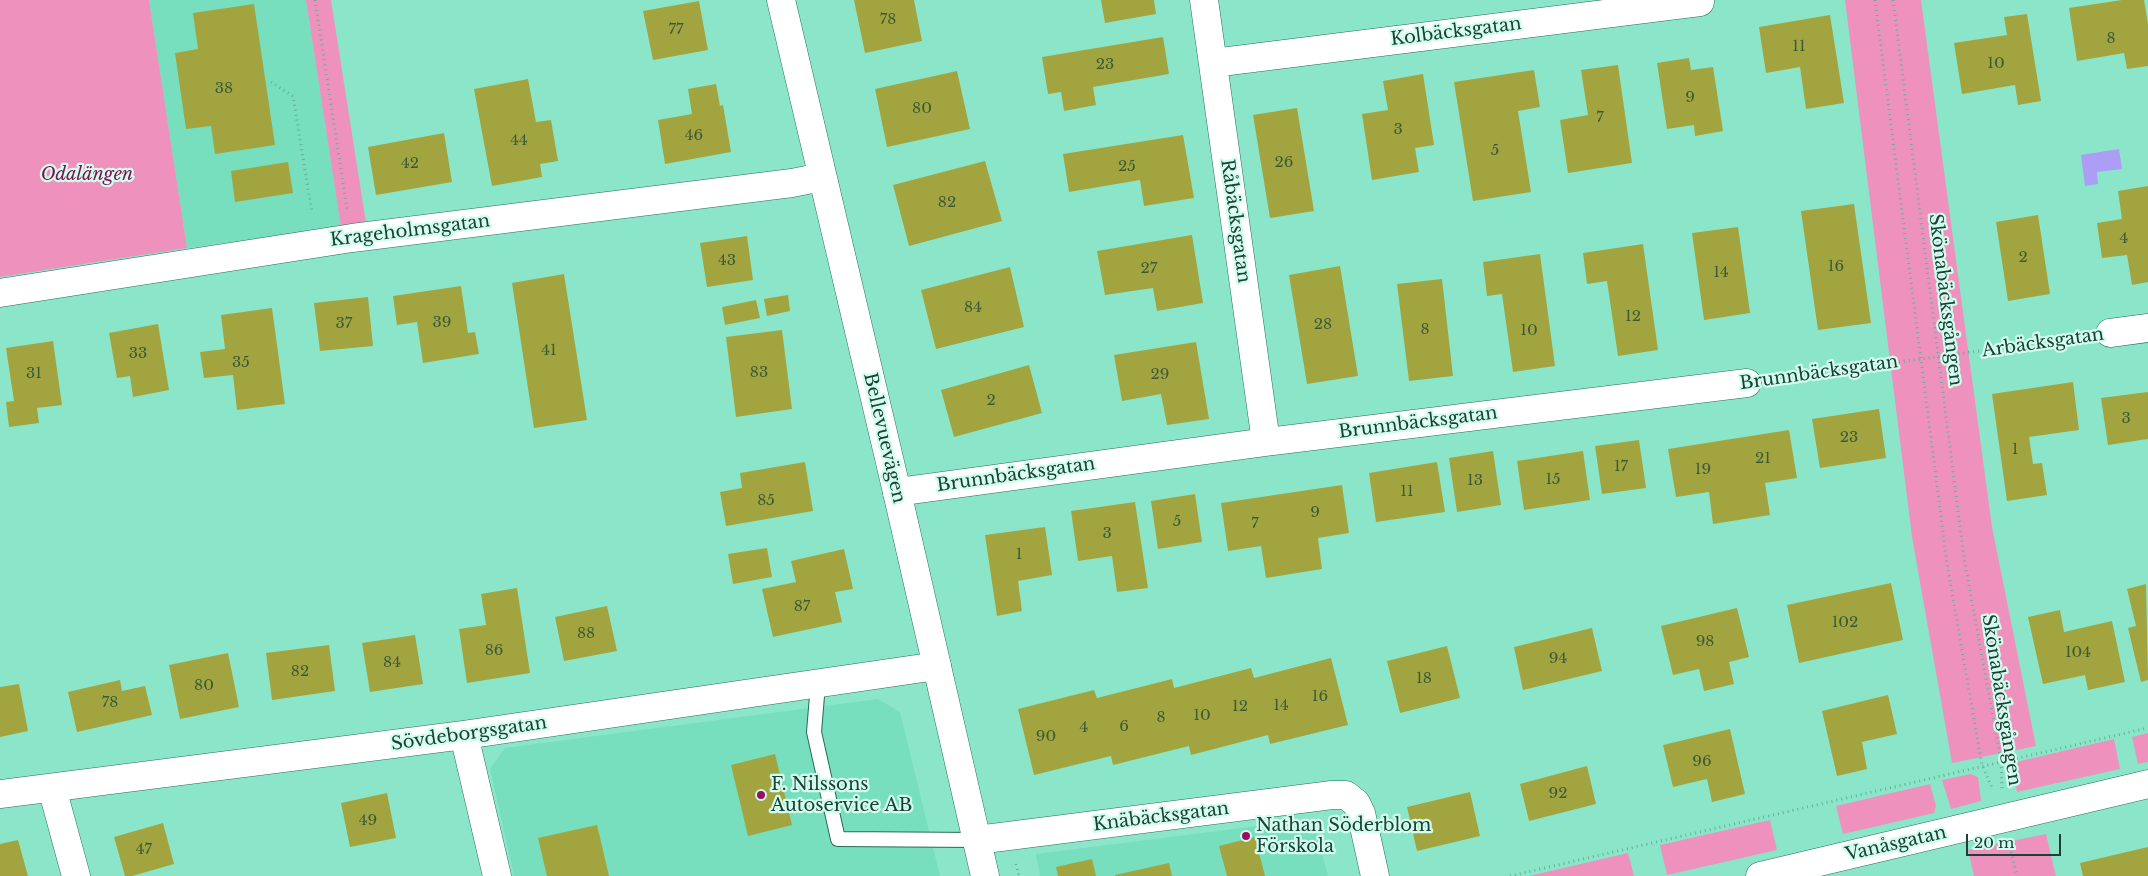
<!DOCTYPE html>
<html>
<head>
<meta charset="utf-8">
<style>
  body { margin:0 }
  #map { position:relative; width:2148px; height:876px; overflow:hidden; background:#8be6c9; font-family:"Libre Baskerville",serif }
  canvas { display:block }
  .scale { position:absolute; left:1966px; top:834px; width:95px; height:22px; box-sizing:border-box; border:2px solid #1b4136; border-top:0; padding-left:6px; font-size:15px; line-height:18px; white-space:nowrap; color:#1b4136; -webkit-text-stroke:4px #d2fdee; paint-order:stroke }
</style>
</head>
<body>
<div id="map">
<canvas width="2148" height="876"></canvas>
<div class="scale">20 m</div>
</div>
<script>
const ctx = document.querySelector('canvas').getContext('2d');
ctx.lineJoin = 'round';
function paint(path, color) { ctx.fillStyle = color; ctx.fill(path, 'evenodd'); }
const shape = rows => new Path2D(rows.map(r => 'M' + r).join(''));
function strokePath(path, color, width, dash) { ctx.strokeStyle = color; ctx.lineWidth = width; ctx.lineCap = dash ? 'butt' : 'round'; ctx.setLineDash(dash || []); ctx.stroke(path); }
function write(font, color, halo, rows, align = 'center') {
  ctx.font = font + ' "Libre Baskerville",serif'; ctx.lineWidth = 4.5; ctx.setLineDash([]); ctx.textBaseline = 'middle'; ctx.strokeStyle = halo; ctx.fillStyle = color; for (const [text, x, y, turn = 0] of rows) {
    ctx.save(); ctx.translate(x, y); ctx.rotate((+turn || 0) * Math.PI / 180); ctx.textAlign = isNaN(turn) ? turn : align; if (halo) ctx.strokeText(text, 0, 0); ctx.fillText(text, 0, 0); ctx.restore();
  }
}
paint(shape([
  [149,0,306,0,341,227,187,248],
  [878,699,900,712,940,876,514,876,490,769,505,748],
  [1313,819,1328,876,1040,876,1036,854]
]), '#77debe');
paint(shape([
  [0,0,149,0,187,248,0,277],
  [306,0,331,0,366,223,341,227],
  [1845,0,1921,0,1992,527,2036,746,1952,763,1912,537],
  [2148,733,2148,762,2138,764,2132,737],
  [2114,739,2120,769,2017,792,2012,763],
  [1971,774,1978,777,1981,801,1951,809,1942,780],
  [1930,784,1936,806,1934,813,1843,834,1836,806],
  [1770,820,1777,850,1667,875,1660,845],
  [2046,834,2056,876,1974,876,1968,850],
  [1628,853,1634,876,1529,876]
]), '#ee92bd');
paint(shape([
  [2119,149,2122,169,2097,172,2098,184,2085,186,2081,155]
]), '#ac9df5');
paint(shape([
  [854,0,914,0,922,41,865,53],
  [1101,0,1154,0,1156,14,1105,23],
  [2122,0,2144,0,2148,24,2148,66,2127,69,2124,53,2077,61,2069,8],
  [699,1,708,50,653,60,643,11],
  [254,4,275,145,215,154,211,126,186,129,175,53,198,49,193,13],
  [2027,14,2041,101,2018,105,2015,85,1962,94,1954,43,2007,35,2004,17],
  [1830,15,1844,103,1806,109,1800,67,1766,73,1759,27],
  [1163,37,1169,74,1093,87,1096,105,1064,111,1061,92,1048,94,1042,57],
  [1689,58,1691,70,1713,67,1723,131,1695,136,1694,125,1667,129,1657,63],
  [1618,65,1632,163,1568,173,1560,120,1588,115,1581,70],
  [1534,70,1540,107,1518,111,1531,192,1473,201,1454,82],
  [957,71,970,129,887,147,875,89],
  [1423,74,1434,145,1415,148,1419,172,1372,180,1362,114,1388,110,1383,81],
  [528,79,536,122,551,120,558,161,540,164,542,177,492,186,474,89],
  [716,84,720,106,723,105,731,152,665,164,658,120,692,114,688,89],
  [1297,108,1314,211,1270,218,1253,115],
  [444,133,452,182,376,195,368,147],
  [1183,135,1194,198,1144,206,1140,180,1069,192,1063,154],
  [985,161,1002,221,909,246,893,185],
  [288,162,293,193,235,202,231,171],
  [2148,186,2148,282,2132,285,2127,255,2102,258,2097,223,2122,219,2118,191],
  [1854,204,1871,323,1818,330,1801,211],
  [2038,215,2050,294,2008,301,1996,222],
  [1738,227,1750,313,1704,320,1692,233],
  [1192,235,1203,303,1157,311,1153,288,1105,295,1097,251],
  [747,236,753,280,707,287,700,243],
  [1643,244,1658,350,1618,356,1607,281,1587,284,1583,253],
  [1540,254,1555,366,1513,372,1502,294,1487,296,1483,262],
  [1340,266,1358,376,1307,384,1289,275],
  [1010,267,1024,327,936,349,921,290],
  [564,274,587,420,534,428,512,283],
  [1442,279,1453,376,1409,381,1397,284],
  [461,286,468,333,475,332,479,354,423,363,417,322,397,325,393,296],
  [788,295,790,311,767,316,764,299],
  [368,297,373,346,320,351,314,303],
  [756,300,760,318,725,325,722,307],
  [272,308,285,404,237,410,233,375,204,378,200,352,225,349,221,315],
  [158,324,169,390,133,397,130,376,117,378,109,333],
  [782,330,792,409,736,417,726,337],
  [53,341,62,405,37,408,39,423,9,427,6,402,14,401,6,348],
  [1196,342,1209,419,1167,425,1161,394,1122,401,1114,355],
  [1029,365,1042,413,954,437,941,390],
  [2073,382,2079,430,2029,437,2033,464,2042,463,2047,495,2007,501,1992,394],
  [2148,392,2148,439,2108,445,2101,398],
  [1879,409,1886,458,1820,468,1812,419],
  [1789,430,1797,478,1765,483,1770,515,1713,524,1709,492,1676,497,1668,449],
  [1639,440,1646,488,1602,494,1595,446],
  [1493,451,1501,505,1457,512,1449,458],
  [1583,451,1590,500,1524,510,1517,461],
  [805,462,813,511,726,526,720,492,742,488,740,473],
  [1437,462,1445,512,1376,522,1369,473],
  [1342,485,1349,533,1318,538,1322,569,1266,578,1261,546,1228,551,1221,503],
  [1195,494,1202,542,1158,549,1151,501],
  [1135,502,1148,588,1117,592,1112,556,1078,561,1071,511],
  [1045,527,1052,575,1018,581,1022,611,997,616,985,535],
  [767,548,772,577,733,584,728,554],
  [844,549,853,589,835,592,842,622,773,637,762,589,796,582,791,561],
  [1891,583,1903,640,1799,663,1787,605],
  [2146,584,2148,680,2141,682,2128,628,2136,626,2127,589],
  [517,588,530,673,467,683,459,629,486,625,481,594],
  [607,606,617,651,564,661,555,617],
  [1737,608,1749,657,1729,662,1734,684,1704,691,1699,669,1673,675,1661,626],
  [2060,610,2064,632,2112,621,2125,682,2088,690,2085,675,2043,684,2028,617],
  [1592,628,1602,671,1523,690,1514,647],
  [415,635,423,684,370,692,362,643],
  [329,645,335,691,272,700,266,653],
  [1447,646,1460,698,1400,713,1387,661],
  [228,653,239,707,180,719,169,665],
  [1331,658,1348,725,1270,744,1268,735,1191,755,1189,746,1113,765,1111,756,1034,775,1018,709,1094,690,1097,698,1172,679,1174,688,1251,668,1254,678],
  [120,680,122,691,145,686,152,715,77,732,68,692],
  [19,684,28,731,0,737,0,687],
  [1888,695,1897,734,1862,742,1867,769,1837,776,1822,711],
  [1730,729,1745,794,1712,802,1707,779,1673,787,1663,745],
  [775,754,792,825,748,836,731,765],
  [1587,766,1596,804,1529,821,1520,784],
  [1470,792,1480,836,1417,851,1407,807],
  [387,793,396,838,350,847,341,803],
  [163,823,174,864,132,876,125,876,114,837],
  [597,825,609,876,547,876,538,838],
  [1255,837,1265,876,1227,876,1219,846],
  [18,840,28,876,0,876,0,844],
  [2148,847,2148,876,2083,876,2080,863],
  [1092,859,1096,876,1058,876,1056,867],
  [1169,863,1172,876,1115,876,1115,875]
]), '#a2a53f');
const lane = shape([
  [818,684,814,732,838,839,977,840]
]);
const street = shape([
  [1204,0,1266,442],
  [1213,63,1700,2],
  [0,293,352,238,792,183,822,177],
  [2110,333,2148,328],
  [897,492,1266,442,1747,383],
  [464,735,497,876],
  [52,788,76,876],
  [0,794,464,735,937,666],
  [977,840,1332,795,1346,795,1356,803,1361,813,1375,876],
  [1760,876,2148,784]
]);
const secondary = shape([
  [781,0,897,492,985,876]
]);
strokePath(lane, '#256d59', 16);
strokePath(street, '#256d59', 29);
strokePath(secondary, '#256d59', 29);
strokePath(shape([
  [315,0,347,209],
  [1875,0,1947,564,1982,765,1993,790],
  [1893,0,1964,558,2001,761,2002,789],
  [271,82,293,96,312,213],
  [1775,379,2081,337],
  [2010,847,2017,876],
  [1016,864,1019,876],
  [1510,876,2148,728]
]), '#66af98', 3, [1, 4]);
strokePath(lane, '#fff', 14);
strokePath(street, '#fff', 28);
strokePath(secondary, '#fff', 28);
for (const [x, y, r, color] of [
  [761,795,5,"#980e62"],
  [1246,836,5,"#980e62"]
]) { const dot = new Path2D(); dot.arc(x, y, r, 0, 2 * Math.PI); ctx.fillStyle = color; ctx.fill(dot); strokePath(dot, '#d2fdee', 2); }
write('15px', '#3d5a38', null, [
  ["78",888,20],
  ["77",676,30],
  ["8",2111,39],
  ["11",1799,47],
  ["10",1996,64],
  ["23",1105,65],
  ["38",224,89],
  ["9",1690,98],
  ["80",922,109],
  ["7",1600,118],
  ["3",1398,130],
  ["46",694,136],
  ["44",519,141],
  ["5",1495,151],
  ["26",1284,163],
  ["42",410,164],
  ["25",1127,167],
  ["82",947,203],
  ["4",2124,239],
  ["2",2023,258],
  ["43",727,261],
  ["16",1836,267],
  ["27",1149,269],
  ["14",1721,273],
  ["84",973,308],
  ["12",1633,317],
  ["39",442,323],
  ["37",344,324],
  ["28",1323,325],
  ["8",1425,330],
  ["10",1529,331],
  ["41",549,351],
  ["33",138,354],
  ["35",241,363],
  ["83",759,373],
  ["31",34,374],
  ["29",1160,375],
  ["2",991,401],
  ["3",2126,419],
  ["23",1849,438],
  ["1",2015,450],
  ["21",1763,459],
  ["17",1621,467],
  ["19",1703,470],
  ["15",1553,480],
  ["13",1475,481],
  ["11",1407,492],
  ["85",766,501],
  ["9",1315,513],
  ["5",1177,522],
  ["7",1255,524],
  ["3",1107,534],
  ["1",1019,555],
  ["87",802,607],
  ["102",1845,623],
  ["88",586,634],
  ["98",1705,642],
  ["86",494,651],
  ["104",2078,653],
  ["94",1558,659],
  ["84",392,663],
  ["82",300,672],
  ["18",1424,679],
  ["80",204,686],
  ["16",1320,697],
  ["78",110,703],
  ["14",1281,706],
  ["12",1240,707],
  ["10",1202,716],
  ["8",1161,718],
  ["6",1124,727],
  ["4",1084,728],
  ["90",1046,737],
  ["96",1702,762],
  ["92",1558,794],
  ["49",368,821],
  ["47",144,850]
]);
write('18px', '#1b4136', '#d2fdee', [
  ["Kolbäcksgatan",1456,32,-7],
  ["Råbäcksgatan",1235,221,82],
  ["Krageholmsgatan",410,231,-7],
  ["Skönabäcksgången",1945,300,83],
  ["Arbäcksgatan",2043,343,-8],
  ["Brunnbäcksgatan",1819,373,-8],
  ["Brunnbäcksgatan",1418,423,-7],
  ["Bellevuevägen",884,438,77],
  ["Brunnbäcksgatan",1016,475,-8],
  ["Skönabäcksgången",2001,700,81],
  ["Sövdeborgsgatan",469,734,-8],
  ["Knäbäcksgatan",1161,817,-7],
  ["Vanåsgatan",1896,844,-13]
]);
write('italic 18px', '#801153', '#d2fdee', [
  ["Odalängen",87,175]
]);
write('18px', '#1b4136', '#d2fdee', [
  ["F. Nilssons",771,785],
  ["Autoservice AB",771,806],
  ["Nathan Söderblom",1256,826],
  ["Förskola",1256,847]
], 'left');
</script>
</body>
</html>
